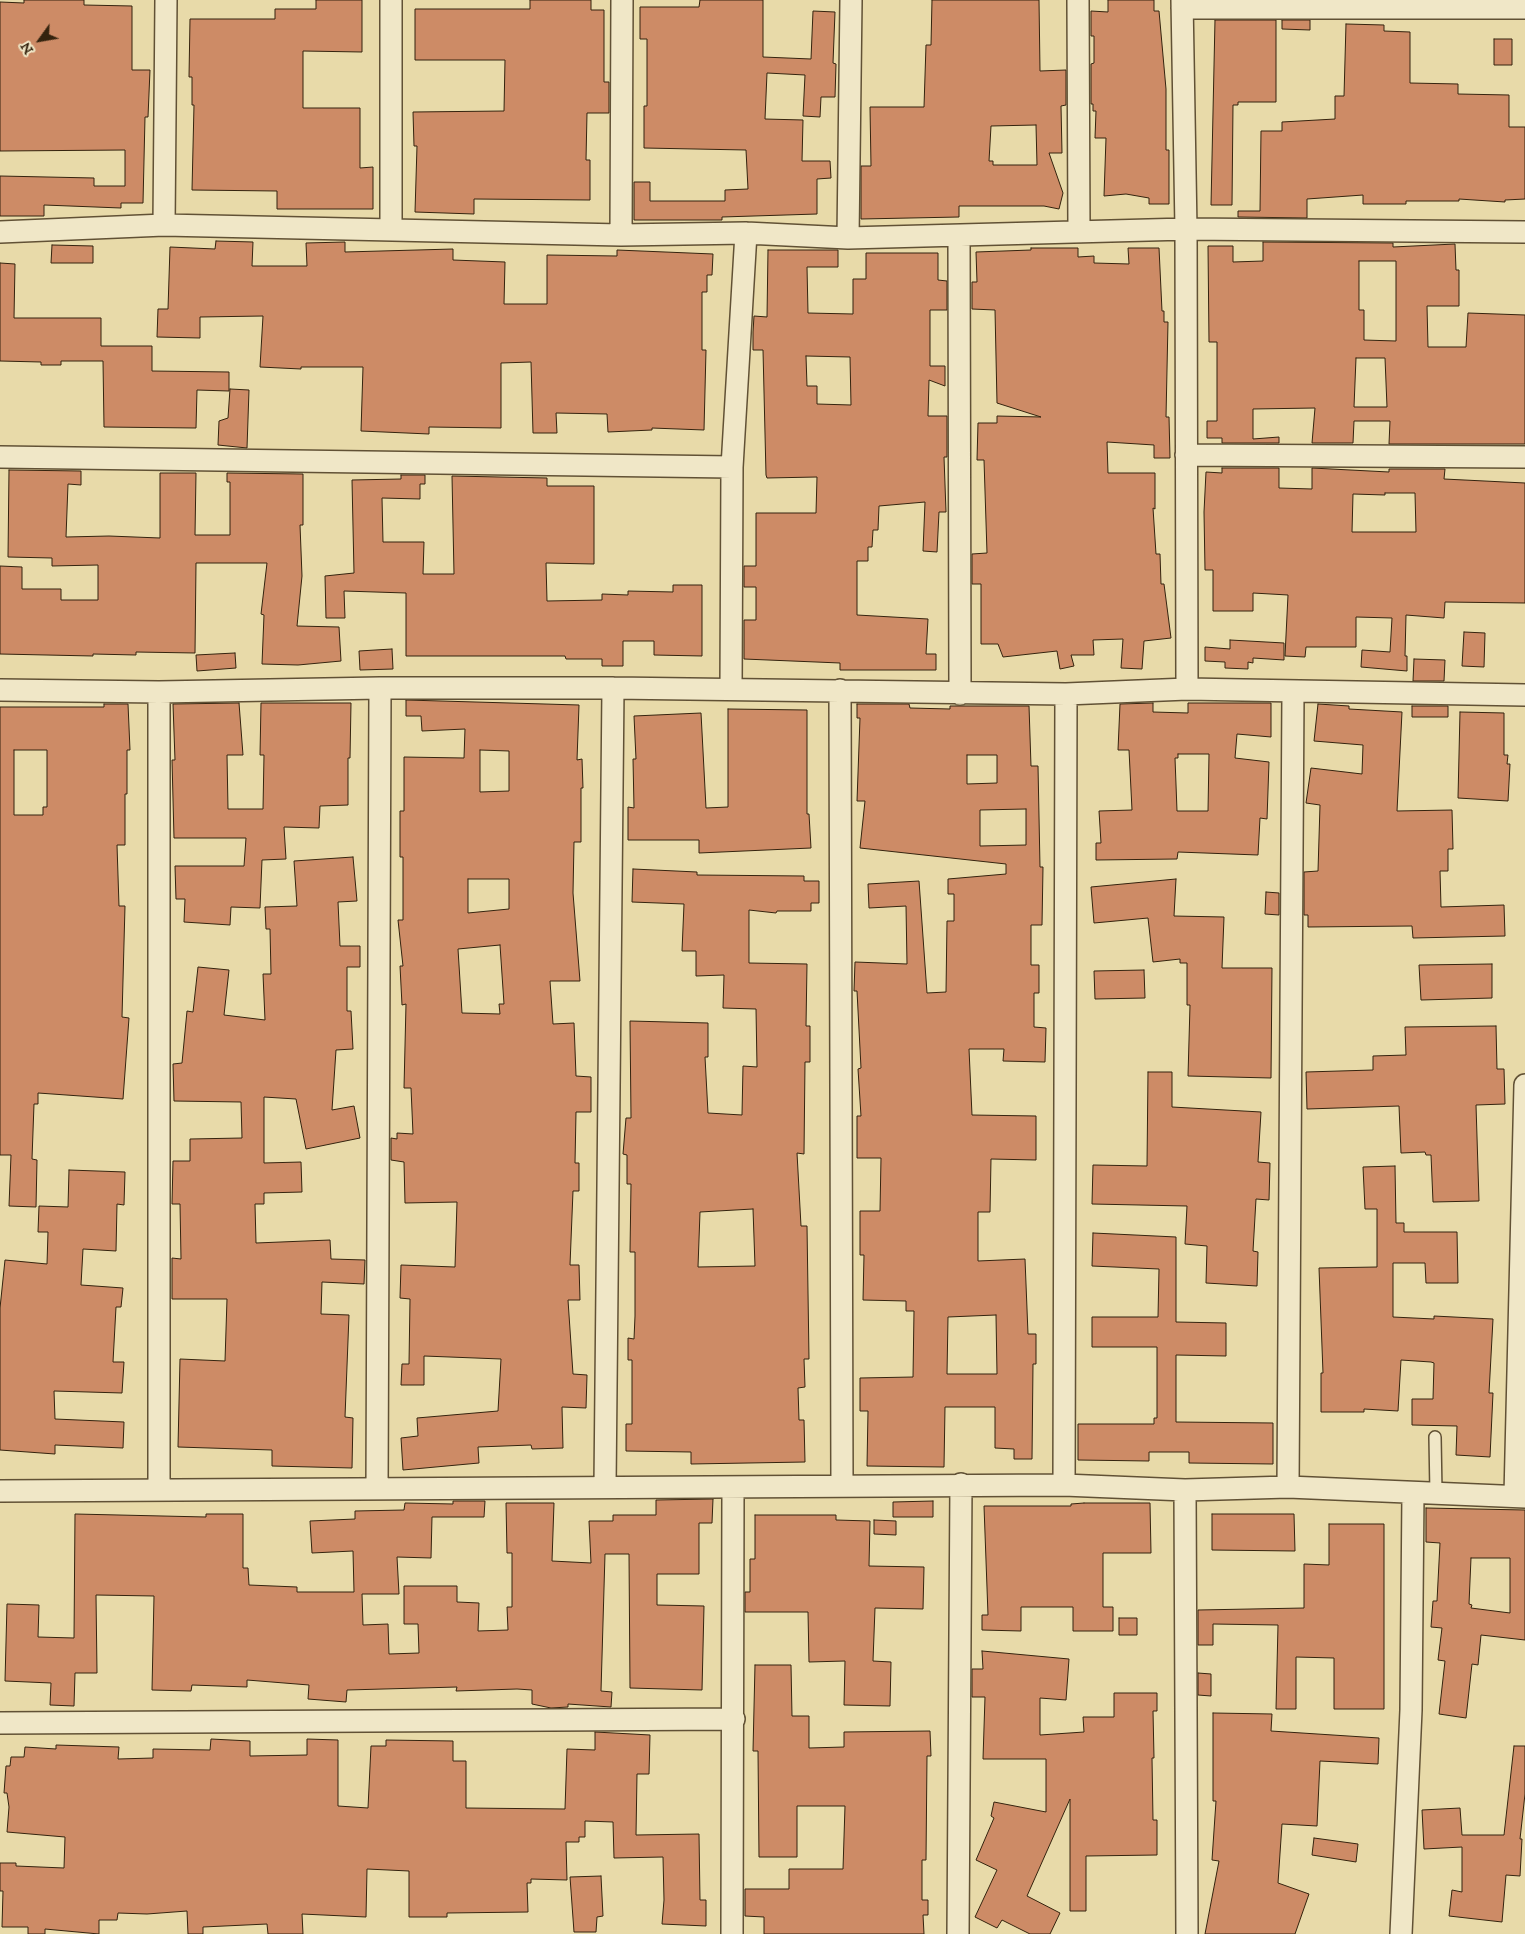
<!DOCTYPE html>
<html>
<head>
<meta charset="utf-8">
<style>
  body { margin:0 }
  #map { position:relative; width:1525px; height:1934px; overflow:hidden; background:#e8daa9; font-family:"IM FELL DW Pica",serif }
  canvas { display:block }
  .north { position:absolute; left:15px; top:15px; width:50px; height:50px; -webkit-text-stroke:4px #f0e7c7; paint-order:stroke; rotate:238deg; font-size:14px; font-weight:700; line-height:20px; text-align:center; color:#34230e }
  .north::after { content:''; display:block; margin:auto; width:18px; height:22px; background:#34230e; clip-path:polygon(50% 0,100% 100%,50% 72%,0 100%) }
</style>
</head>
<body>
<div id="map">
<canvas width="1525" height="1934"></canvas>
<div class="north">N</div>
</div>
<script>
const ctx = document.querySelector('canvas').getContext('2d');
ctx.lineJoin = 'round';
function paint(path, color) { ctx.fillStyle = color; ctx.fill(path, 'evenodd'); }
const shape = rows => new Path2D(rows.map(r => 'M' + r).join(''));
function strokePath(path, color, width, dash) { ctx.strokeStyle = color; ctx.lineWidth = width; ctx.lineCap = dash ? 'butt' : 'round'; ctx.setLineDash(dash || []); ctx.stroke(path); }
const building = shape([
  [24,0,84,0,84,5,132,6,132,70,150,70,148,117,145,117,143,203,121,203,121,208,44,205,44,216,0,216,0,176,94,178,94,186,125,186,125,150,0,151,0,2,24,3,24,0],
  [316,0,362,0,362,52,303,51,303,108,360,108,360,168,373,167,373,209,277,209,277,191,192,190,194,105,192,105,192,77,189,77,190,19,275,19,275,9,316,9,316,0],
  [530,0,591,0,591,10,604,10,604,82,609,82,609,113,587,113,586,160,590,160,590,200,474,199,474,214,415,212,417,146,414,146,413,112,504,111,505,60,415,60,415,9,530,9,530,0],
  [700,0,763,0,763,57,811,59,813,11,835,12,833,63,836,64,835,97,821,97,820,117,803,116,805,75,767,73,765,119,803,120,802,161,830,161,831,178,817,179,817,214,722,217,722,220,634,220,634,182,650,182,650,201,725,201,725,190,748,189,746,150,644,148,644,106,647,106,647,39,640,39,640,7,699,7,700,0],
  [932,0,1039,0,1040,71,1066,70,1066,105,1061,106,1062,153,1049,153,1063,193,1059,209,1044,206,959,206,959,217,861,219,861,166,871,166,870,107,924,107,926,45,931,45,932,0],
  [1036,125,1037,165,993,165,993,161,989,161,991,126,1036,125],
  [1108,0,1154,0,1154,11,1159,11,1166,89,1166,150,1169,150,1169,204,1149,204,1149,198,1126,194,1104,196,1106,138,1095,138,1096,111,1093,111,1093,104,1091,104,1091,64,1094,63,1094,36,1091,36,1091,11,1108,12,1108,0],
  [1215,20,1276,20,1276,102,1238,102,1238,105,1233,105,1232,205,1211,205,1215,20],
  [1282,20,1310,20,1310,30,1282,29,1282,20],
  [1346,24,1384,25,1384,31,1410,32,1410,83,1458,84,1458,94,1509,95,1509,127,1525,127,1525,199,1505,200,1505,202,1459,199,1459,201,1406,201,1406,204,1363,204,1363,195,1307,199,1307,218,1238,217,1238,211,1260,211,1261,131,1282,131,1282,122,1335,119,1335,96,1344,96,1346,24],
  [1494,39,1512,39,1512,65,1494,65,1494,39],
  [216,241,253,242,252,266,307,266,306,243,345,242,345,252,453,249,453,260,505,262,504,304,547,304,547,255,617,256,617,250,713,254,712,275,707,275,707,292,702,292,702,350,706,350,704,430,652,428,652,430,608,432,607,414,556,413,557,433,533,433,531,362,501,363,501,428,429,427,429,434,361,431,363,367,301,367,301,369,260,367,263,316,200,317,200,338,157,337,158,309,168,309,170,247,215,249,216,241],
  [1263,242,1393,243,1393,247,1455,244,1456,270,1459,270,1459,306,1427,306,1428,347,1466,347,1468,313,1525,315,1525,444,1389,444,1390,421,1354,421,1353,443,1312,443,1315,408,1253,409,1253,439,1279,437,1279,443,1222,443,1222,438,1207,438,1207,421,1217,421,1217,342,1209,342,1208,246,1233,246,1233,262,1263,261,1263,242],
  [1359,261,1396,261,1396,341,1364,340,1364,310,1359,310,1359,261],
  [1356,358,1385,358,1387,407,1354,407,1356,358],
  [52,245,93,246,93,263,51,263,52,245],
  [1031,248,1078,248,1078,257,1094,256,1094,263,1129,264,1128,248,1159,248,1162,311,1164,311,1164,322,1168,322,1166,417,1169,417,1170,458,1154,458,1154,445,1107,442,1108,473,1155,473,1155,509,1153,508,1156,554,1160,554,1161,584,1164,584,1171,638,1144,641,1142,669,1121,668,1123,639,1093,640,1094,655,1071,655,1074,666,1060,669,1057,651,1003,657,998,644,981,644,981,584,972,584,972,554,987,553,984,460,977,460,978,423,997,423,997,416,1041,417,997,403,995,310,972,309,972,282,977,282,976,252,1031,250,1031,248],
  [768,250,838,250,838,267,807,267,808,313,853,314,853,279,866,279,866,253,938,253,938,280,947,281,947,310,930,310,930,366,945,366,945,386,929,380,928,416,947,416,947,457,944,457,946,512,939,512,937,552,923,551,925,502,879,506,878,530,873,530,872,547,868,547,868,561,857,561,857,615,928,619,926,654,936,654,936,670,840,670,840,663,744,659,744,620,756,620,756,587,744,587,744,566,756,566,756,513,816,513,817,477,767,478,766,475,763,350,753,350,753,332,754,316,767,317,768,250],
  [806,356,850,357,851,405,817,404,817,386,807,386,806,356],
  [0,263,15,264,14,318,101,318,101,346,152,346,152,371,229,372,229,391,197,390,196,428,104,427,103,361,61,361,61,365,41,365,41,362,0,361,0,263],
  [230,389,249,390,247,448,218,445,219,421,228,418,230,389],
  [1222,468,1279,468,1279,488,1312,489,1312,468,1389,472,1389,469,1445,469,1444,479,1525,483,1525,603,1445,602,1444,618,1406,615,1405,656,1407,656,1407,671,1361,667,1362,650,1390,652,1392,618,1356,617,1356,647,1306,647,1305,657,1285,656,1288,595,1253,593,1253,611,1213,611,1213,570,1205,570,1204,512,1206,472,1222,473,1222,468],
  [1385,493,1415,493,1416,532,1352,532,1353,494,1385,495,1385,493],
  [9,470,81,471,81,485,68,484,66,537,109,536,160,538,160,473,196,473,195,535,230,535,230,482,227,482,227,473,303,474,303,525,300,525,302,576,297,626,339,627,341,661,298,665,262,664,264,615,261,614,267,563,196,563,195,653,136,652,136,655,93,654,93,656,0,654,0,566,22,567,22,589,61,589,61,600,98,600,98,565,52,566,52,558,8,557,9,470],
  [401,475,425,475,425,484,420,484,420,499,382,498,383,542,424,542,423,574,454,574,452,476,547,478,547,486,594,486,594,564,546,563,547,601,602,600,602,594,628,595,628,591,673,592,673,585,702,585,702,656,654,655,654,641,623,641,623,666,602,666,602,659,566,659,565,656,406,656,406,593,344,591,345,618,326,618,325,576,354,573,352,480,401,479,401,475],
  [1464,632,1485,633,1484,667,1462,666,1464,632],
  [1230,640,1284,643,1284,660,1253,658,1253,663,1248,662,1248,669,1225,668,1225,662,1205,661,1205,647,1230,649,1230,640],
  [392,649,393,669,360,670,359,651,392,649],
  [235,653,236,668,197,671,196,655,235,653],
  [1414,659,1445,660,1444,681,1413,681,1414,659],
  [406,700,579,705,577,760,582,759,583,788,581,788,581,842,574,842,573,893,580,981,550,981,553,1024,574,1023,576,1076,591,1077,591,1112,576,1112,575,1163,579,1163,579,1191,573,1191,570,1265,579,1265,580,1300,568,1300,573,1374,587,1375,586,1408,562,1407,563,1448,532,1449,531,1445,478,1447,479,1463,403,1470,401,1438,418,1436,417,1418,498,1411,501,1359,424,1356,424,1385,401,1385,402,1364,409,1364,410,1299,400,1298,401,1265,455,1267,457,1202,405,1203,404,1162,391,1160,391,1138,397,1139,397,1133,413,1134,411,1088,404,1088,406,1004,402,1005,400,966,403,966,398,920,403,920,403,857,400,857,400,811,404,811,404,757,464,758,465,729,422,731,421,716,406,716,406,700],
  [480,750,509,751,509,791,480,792,480,750],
  [468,879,509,879,509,909,468,913,468,879],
  [500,945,504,1004,499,1004,500,1014,462,1013,458,949,500,945],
  [239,703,243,755,227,755,228,809,263,809,264,755,260,755,261,703,351,703,350,758,348,758,348,805,320,806,319,828,284,827,286,859,262,860,260,908,231,907,230,925,184,922,185,899,176,899,175,866,244,866,246,838,174,838,172,760,175,760,173,704,239,703],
  [1153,703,1153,712,1188,713,1188,703,1271,703,1271,737,1237,734,1235,758,1269,762,1267,819,1260,818,1258,855,1178,852,1177,859,1096,860,1096,843,1101,843,1099,811,1132,810,1129,750,1118,750,1120,704,1153,703],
  [1178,754,1209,754,1208,811,1177,811,1175,758,1178,758,1178,754],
  [104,704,128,704,130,750,127,750,127,794,125,794,125,845,117,845,119,906,125,906,122,1017,129,1018,123,1099,38,1093,38,1104,34,1104,32,1159,37,1160,36,1207,9,1206,11,1155,0,1155,0,707,104,707,104,704],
  [14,750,47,750,47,807,43,807,43,815,14,815,14,750],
  [857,704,909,704,910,708,950,709,950,706,1029,706,1031,766,1038,766,1040,867,1043,867,1042,925,1031,925,1031,965,1039,965,1039,993,1034,993,1034,1027,1046,1028,1045,1062,1003,1061,1004,1049,969,1049,972,1115,1036,1116,1036,1160,991,1159,990,1212,978,1212,978,1261,1025,1259,1028,1334,1036,1334,1036,1364,1033,1364,1032,1459,1014,1459,1014,1449,995,1448,995,1407,945,1407,944,1467,867,1466,868,1411,860,1411,860,1378,913,1377,914,1311,906,1311,906,1301,863,1300,864,1255,860,1255,860,1211,880,1211,881,1158,857,1158,857,1116,861,1116,858,1069,861,1068,857,991,854,991,855,962,907,964,906,906,869,908,868,884,919,881,927,993,946,992,947,921,954,921,954,894,948,894,948,879,1006,874,1006,864,860,848,865,801,857,801,860,718,857,718,857,704],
  [967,755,997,755,997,783,967,784,967,755],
  [1026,809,1026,845,980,846,980,810,1026,809],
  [996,1315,997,1374,947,1374,948,1317,996,1315],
  [1318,704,1349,706,1349,709,1402,712,1397,811,1452,810,1453,849,1448,849,1448,871,1440,871,1441,907,1504,905,1505,936,1413,938,1412,926,1308,927,1308,915,1304,915,1304,872,1318,871,1320,805,1306,803,1311,768,1362,774,1363,745,1314,741,1318,704],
  [1412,706,1448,706,1448,717,1412,717,1412,706],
  [728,709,807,710,807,814,809,814,811,848,699,853,699,840,628,840,628,807,634,808,633,759,636,759,634,716,701,713,706,808,728,807,728,709],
  [1460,712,1504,713,1504,755,1508,755,1507,764,1510,764,1508,801,1458,798,1460,712],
  [353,857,357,901,338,902,340,946,360,946,360,967,347,967,347,1011,351,1011,353,1049,336,1050,332,1110,354,1106,360,1138,306,1149,296,1099,264,1097,264,1163,301,1162,302,1192,264,1193,264,1204,255,1204,256,1243,330,1240,331,1259,365,1260,364,1284,322,1282,321,1314,349,1315,345,1417,353,1418,352,1468,272,1466,272,1450,178,1447,180,1359,225,1361,227,1299,172,1299,172,1258,181,1259,180,1204,172,1204,173,1161,190,1161,190,1139,242,1138,241,1102,174,1101,173,1064,182,1063,187,1011,193,1012,198,967,229,970,224,1015,265,1020,263,974,271,974,270,929,266,929,265,907,297,906,294,861,353,857],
  [633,869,697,872,697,875,804,876,804,881,819,881,819,903,811,903,811,911,777,911,776,913,749,910,749,963,807,964,806,1026,810,1026,810,1062,805,1062,804,1154,797,1153,801,1226,807,1226,809,1359,804,1359,805,1387,798,1388,799,1420,804,1420,805,1462,691,1464,691,1452,626,1451,626,1424,632,1424,632,1360,628,1360,628,1338,634,1339,635,1316,635,1252,630,1252,631,1184,627,1184,627,1155,623,1154,626,1118,631,1118,630,1021,708,1023,708,1057,705,1057,708,1113,742,1115,743,1066,757,1067,756,1009,723,1008,724,975,696,976,696,951,682,951,684,904,632,902,633,869],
  [753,1209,755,1266,698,1267,700,1212,753,1209],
  [1176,879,1174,916,1224,917,1222,968,1272,968,1271,1078,1188,1076,1190,1005,1187,1005,1187,963,1180,963,1180,959,1153,962,1148,918,1094,923,1091,887,1176,879],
  [1266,892,1279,893,1279,915,1265,914,1266,892],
  [1492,964,1492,998,1421,1000,1419,965,1492,964],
  [1144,970,1145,998,1095,999,1094,971,1144,970],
  [1496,1026,1497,1069,1504,1069,1505,1104,1476,1105,1479,1201,1433,1202,1431,1155,1426,1155,1425,1152,1401,1153,1399,1106,1307,1109,1306,1072,1373,1070,1373,1056,1406,1055,1405,1027,1496,1026],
  [1148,1072,1172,1072,1172,1107,1261,1112,1258,1162,1270,1163,1269,1200,1256,1199,1253,1251,1258,1252,1257,1286,1206,1283,1207,1246,1185,1244,1187,1206,1092,1204,1093,1165,1147,1166,1148,1072],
  [1395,1166,1396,1223,1404,1223,1404,1232,1457,1232,1458,1283,1426,1283,1425,1263,1393,1263,1393,1317,1434,1319,1434,1316,1493,1319,1489,1393,1493,1393,1490,1457,1456,1455,1457,1426,1412,1425,1412,1399,1433,1399,1434,1363,1431,1362,1401,1360,1398,1411,1364,1409,1364,1412,1321,1412,1321,1373,1323,1373,1319,1268,1377,1267,1377,1209,1365,1209,1363,1167,1395,1166],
  [69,1170,125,1172,124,1205,117,1204,116,1251,83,1249,81,1285,123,1288,121,1307,116,1307,113,1362,124,1362,122,1393,54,1391,55,1419,124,1422,123,1448,55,1445,55,1454,0,1450,0,1308,5,1260,47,1264,48,1232,38,1232,39,1206,68,1207,69,1170],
  [1093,1233,1176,1237,1176,1322,1226,1323,1226,1356,1176,1355,1176,1422,1273,1423,1273,1464,1189,1463,1189,1452,1149,1452,1149,1461,1078,1460,1078,1424,1154,1424,1154,1418,1157,1418,1157,1347,1092,1347,1092,1317,1158,1317,1159,1269,1092,1266,1093,1233],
  [713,1499,712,1523,699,1523,699,1574,657,1574,657,1605,704,1606,702,1690,630,1688,629,1554,605,1554,601,1691,612,1692,611,1707,568,1704,568,1707,551,1708,532,1704,532,1690,517,1689,456,1691,457,1687,347,1690,346,1702,308,1699,309,1685,247,1680,247,1687,192,1685,191,1691,152,1690,154,1596,96,1595,97,1673,75,1673,74,1706,50,1705,51,1683,5,1681,7,1604,39,1605,38,1637,74,1638,75,1514,206,1517,206,1514,243,1514,243,1568,248,1568,249,1585,297,1587,297,1592,354,1592,353,1551,312,1553,310,1521,355,1519,355,1511,404,1510,405,1503,453,1504,453,1501,485,1501,484,1517,432,1517,431,1558,397,1557,399,1594,362,1594,363,1625,388,1624,389,1654,419,1653,418,1624,404,1624,404,1586,457,1586,457,1602,479,1603,478,1631,508,1630,507,1607,512,1607,512,1553,507,1553,506,1503,554,1503,552,1561,591,1563,589,1521,613,1521,613,1515,656,1515,656,1500,713,1499],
  [933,1501,933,1517,893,1517,893,1502,933,1501],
  [1084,1503,1150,1503,1151,1553,1103,1553,1103,1607,1113,1607,1113,1631,1073,1631,1073,1607,1021,1607,1021,1631,982,1630,982,1615,988,1615,984,1506,1071,1506,1071,1504,1084,1503],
  [1426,1508,1525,1510,1525,1640,1481,1635,1478,1665,1472,1664,1466,1718,1439,1714,1445,1661,1438,1660,1442,1628,1431,1627,1433,1601,1437,1601,1440,1543,1426,1542,1426,1508],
  [1471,1558,1510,1558,1510,1613,1471,1608,1472,1605,1469,1604,1471,1558],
  [1212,1514,1294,1514,1295,1551,1212,1550,1212,1514],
  [755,1515,836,1515,836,1520,870,1521,869,1566,924,1567,923,1609,875,1608,873,1661,891,1662,890,1706,844,1705,845,1661,809,1662,808,1612,745,1612,745,1592,750,1592,750,1559,755,1559,755,1515],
  [874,1520,896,1521,896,1535,874,1534,874,1520],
  [1329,1524,1384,1524,1384,1709,1334,1709,1334,1658,1296,1657,1296,1709,1276,1709,1278,1625,1213,1624,1213,1645,1198,1645,1198,1610,1304,1608,1304,1564,1329,1565,1329,1524],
  [1119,1618,1137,1618,1137,1635,1119,1635,1119,1618],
  [982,1651,1069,1659,1066,1700,1040,1698,1040,1735,1084,1732,1083,1717,1114,1717,1114,1693,1157,1693,1157,1711,1153,1711,1154,1758,1152,1758,1153,1820,1157,1820,1157,1855,1086,1856,1086,1911,1070,1911,1070,1799,1027,1896,1060,1913,1050,1934,1030,1934,1002,1920,997,1928,975,1917,997,1870,976,1860,994,1818,991,1816,994,1802,1046,1812,1046,1759,983,1759,985,1697,972,1697,972,1669,983,1669,982,1651],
  [755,1665,791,1665,792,1716,809,1716,809,1748,844,1747,844,1732,930,1731,931,1756,927,1756,926,1860,922,1860,922,1900,928,1900,928,1915,923,1915,924,1934,764,1934,764,1917,745,1916,745,1889,789,1889,789,1869,843,1869,845,1806,797,1806,797,1857,759,1857,758,1751,753,1751,755,1665],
  [1198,1673,1211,1674,1211,1696,1198,1695,1198,1673],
  [1213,1713,1272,1714,1271,1731,1379,1738,1378,1764,1320,1761,1317,1826,1282,1824,1278,1883,1309,1894,1295,1934,1205,1934,1219,1861,1212,1860,1216,1801,1213,1801,1213,1713],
  [595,1732,650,1735,649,1774,637,1774,636,1835,699,1834,700,1900,706,1900,706,1926,662,1924,664,1900,663,1857,614,1858,613,1822,585,1821,585,1837,579,1837,579,1842,566,1842,567,1880,531,1879,531,1883,527,1883,528,1912,447,1913,447,1917,409,1917,409,1871,367,1869,366,1917,302,1914,303,1934,268,1934,267,1924,203,1927,203,1934,188,1934,187,1911,147,1914,118,1913,117,1920,99,1920,99,1934,45,1929,45,1934,28,1934,28,1927,2,1927,3,1891,0,1891,0,1863,16,1863,16,1866,64,1868,65,1837,7,1832,9,1807,7,1793,4,1793,6,1766,10,1766,11,1757,24,1757,25,1747,56,1749,56,1745,119,1747,118,1759,153,1758,153,1749,210,1750,211,1739,250,1741,250,1756,307,1755,307,1739,338,1740,338,1806,368,1808,371,1746,386,1746,386,1740,453,1741,453,1761,466,1761,466,1808,565,1809,567,1749,595,1750,595,1732],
  [1514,1746,1525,1746,1525,1794,1520,1839,1522,1839,1520,1876,1506,1875,1502,1922,1449,1916,1452,1890,1462,1892,1462,1847,1424,1849,1422,1810,1460,1808,1462,1835,1504,1835,1514,1746],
  [1314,1838,1358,1844,1356,1862,1312,1855,1314,1838],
  [601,1876,603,1916,597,1917,596,1932,574,1932,570,1877,601,1876]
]);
paint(building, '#cd8b66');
strokePath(building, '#34230e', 1);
const service = shape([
  [1435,1437,1436,1493]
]);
const minor = shape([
  [391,0,391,229],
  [1078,0,1079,231],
  [1182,0,1186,229,1187,689],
  [1182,8,1525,8],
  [164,225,166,0],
  [0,232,164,225,621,235,746,233,848,238,1186,229,1525,232],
  [621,235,622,0],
  [959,237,960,694],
  [848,238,851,0],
  [1186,455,1525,457],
  [0,457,732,467],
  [731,689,732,467,746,233],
  [0,690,159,692,380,688,613,688,1066,694,1187,689,1525,695],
  [840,690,842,1485],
  [1064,1485,1066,694],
  [605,1486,613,688],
  [1288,1487,1293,692],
  [377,1488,380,688],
  [159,1489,159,692],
  [1185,1490,1187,1934],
  [0,1491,1064,1485,1185,1490,1288,1487,1525,1497],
  [1515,1495,1525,1085],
  [0,1723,734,1719],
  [732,1934,733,1487],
  [958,1934,961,1484],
  [1401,1934,1411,1710,1413,1493]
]);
strokePath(service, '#615135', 14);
strokePath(minor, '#615135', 24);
strokePath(service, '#f0e7c7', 11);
strokePath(minor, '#f0e7c7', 21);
</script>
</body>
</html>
